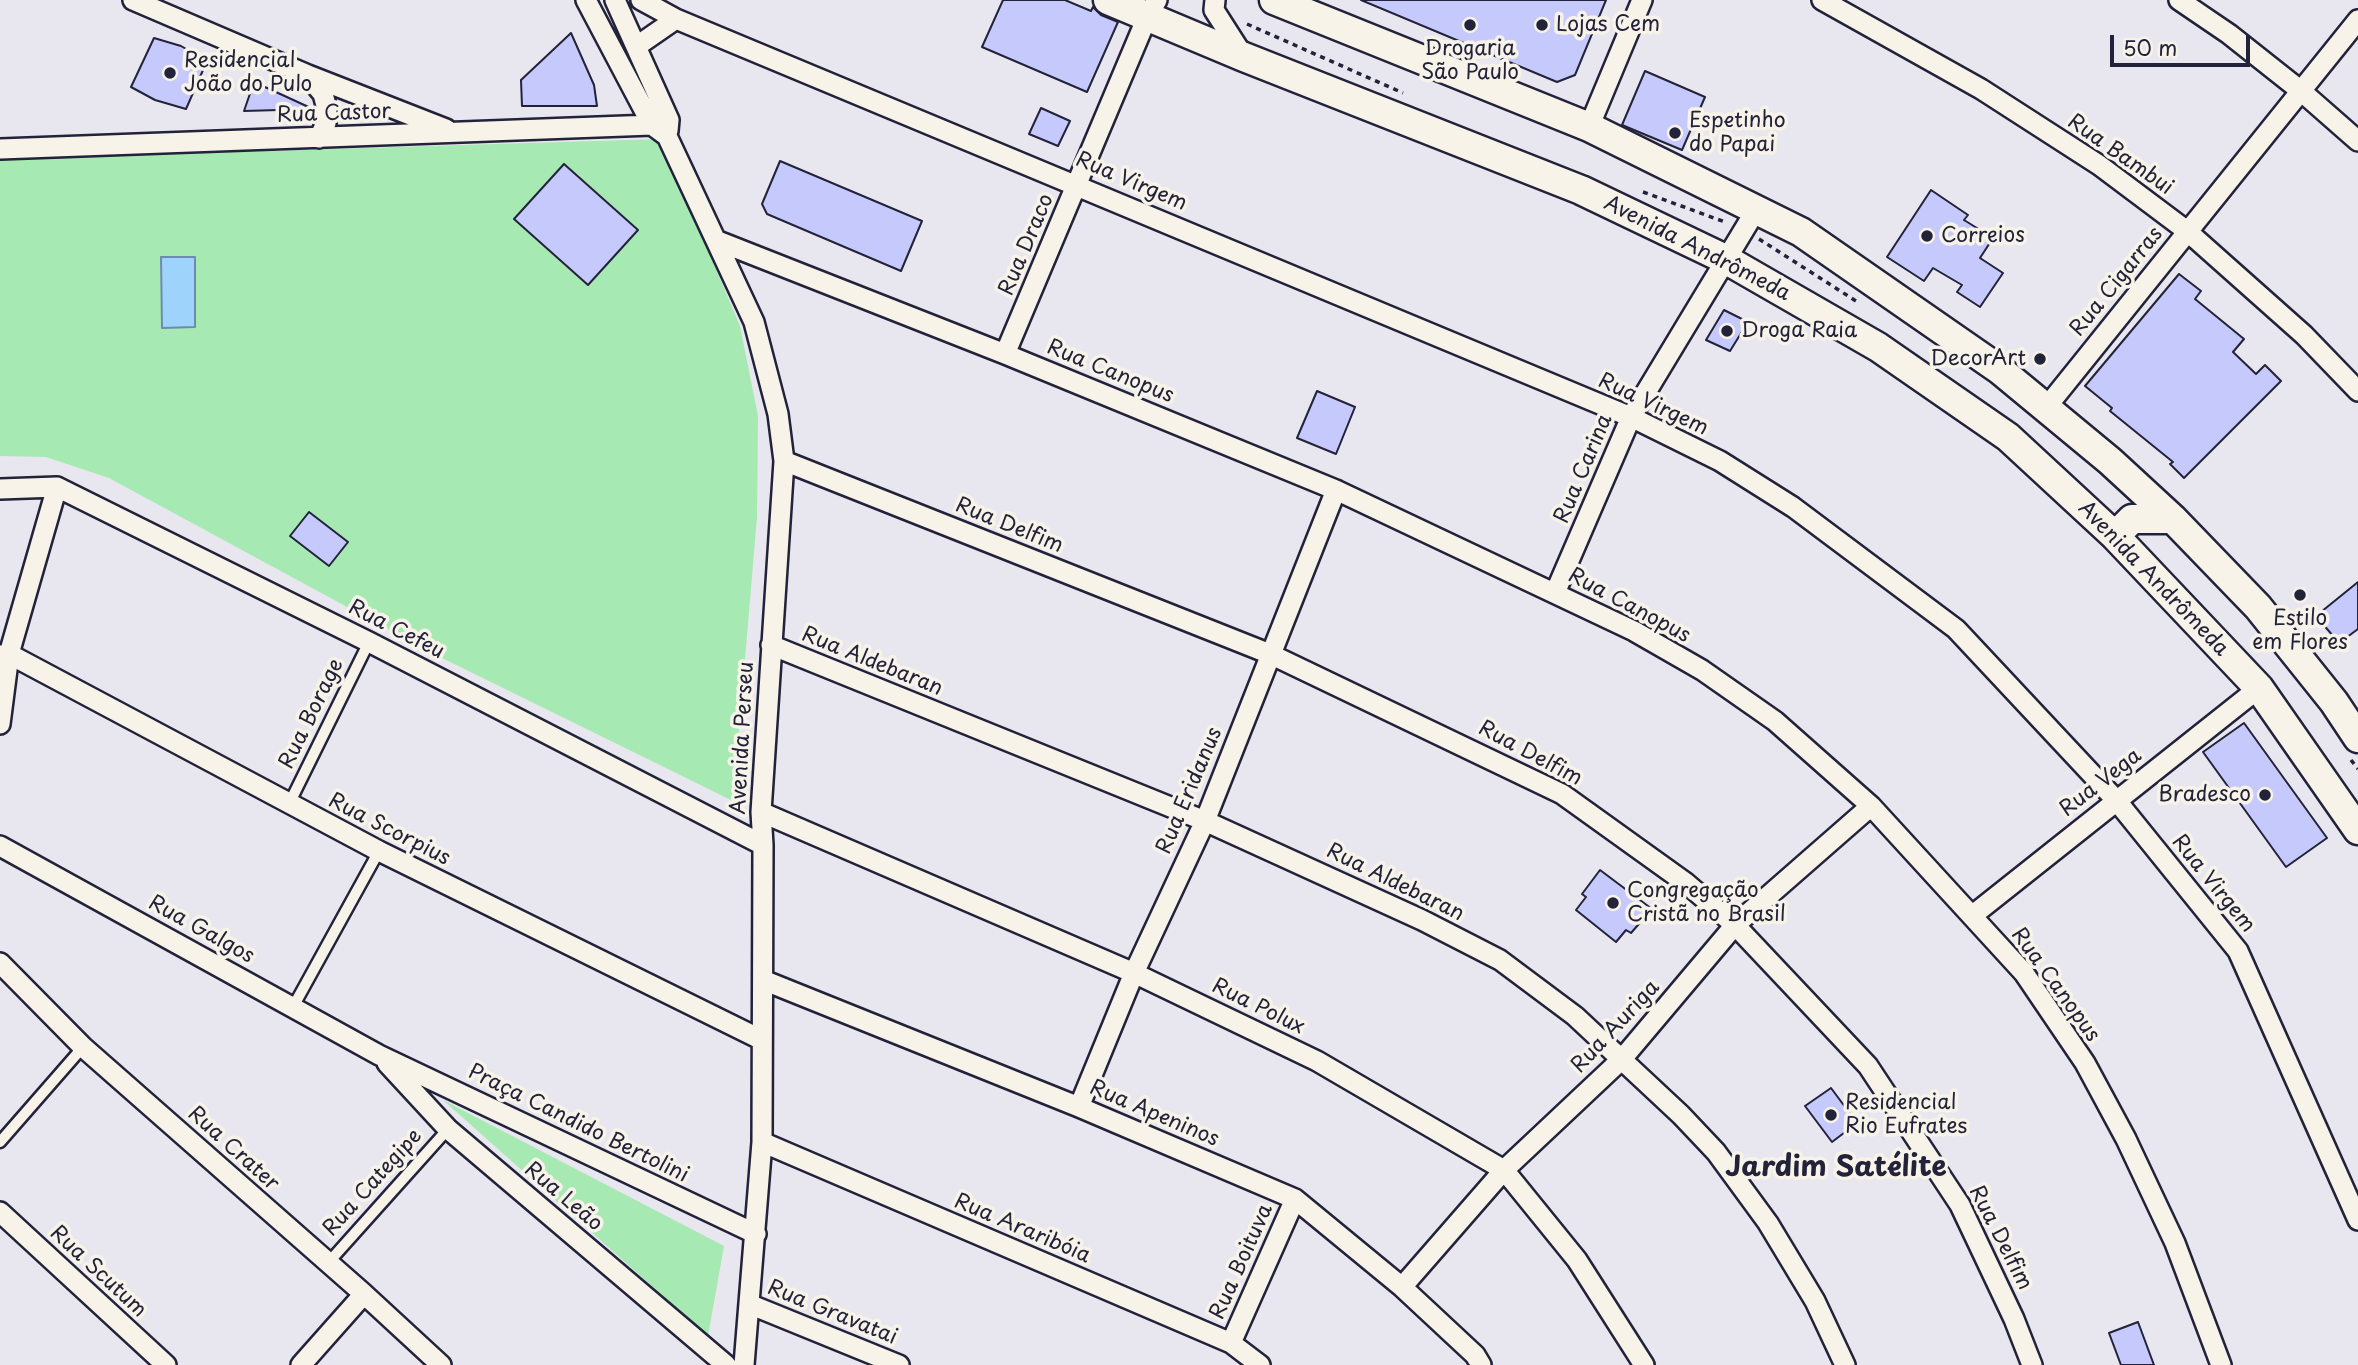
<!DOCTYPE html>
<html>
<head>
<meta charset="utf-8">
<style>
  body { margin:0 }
  #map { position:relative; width:2358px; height:1365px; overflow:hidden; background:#e8e6ee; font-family:"Playpen Sans",sans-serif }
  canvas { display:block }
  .scale { position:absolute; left:2110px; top:35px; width:140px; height:32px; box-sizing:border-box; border:4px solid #22223b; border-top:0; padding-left:9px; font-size:21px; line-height:24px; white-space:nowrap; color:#22223b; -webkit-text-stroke:5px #f7f3e8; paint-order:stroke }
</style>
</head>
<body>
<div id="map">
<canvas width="2358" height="1365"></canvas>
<div class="scale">50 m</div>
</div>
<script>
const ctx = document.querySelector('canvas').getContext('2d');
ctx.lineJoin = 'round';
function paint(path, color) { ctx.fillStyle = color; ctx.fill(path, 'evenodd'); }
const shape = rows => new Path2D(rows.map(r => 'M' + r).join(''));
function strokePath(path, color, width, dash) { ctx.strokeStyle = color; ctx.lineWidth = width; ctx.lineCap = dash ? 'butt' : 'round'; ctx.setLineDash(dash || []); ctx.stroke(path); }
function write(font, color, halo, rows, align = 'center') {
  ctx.font = font + ' "Playpen Sans",sans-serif'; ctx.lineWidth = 7; ctx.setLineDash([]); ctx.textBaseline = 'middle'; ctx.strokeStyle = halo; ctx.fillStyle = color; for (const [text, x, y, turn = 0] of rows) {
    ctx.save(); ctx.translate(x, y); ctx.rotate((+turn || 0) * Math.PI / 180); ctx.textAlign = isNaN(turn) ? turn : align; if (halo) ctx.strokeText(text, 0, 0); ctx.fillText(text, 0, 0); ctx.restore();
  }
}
paint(shape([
  [661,139,740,326,758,416,757,517,733,801,434,654,109,478,46,457,0,456,0,159],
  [443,1100,724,1246,708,1336]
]), '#a6e9b3');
const water = shape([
  [161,257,195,257,195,327,162,328,161,257]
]);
paint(water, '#9ed3fc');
strokePath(water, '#6c8caf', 2);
const building = shape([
  [1003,0,1065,0,1091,11,1093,7,1101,15,1118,22,1087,92,982,47,1003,0],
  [1361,0,1606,0,1575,75,1557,82,1361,0],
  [571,33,594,85,597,106,522,106,521,80,571,33],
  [154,38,181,46,207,61,186,109,155,100,131,87,154,38],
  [1645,71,1705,97,1682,150,1622,125,1645,71],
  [254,82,313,109,244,111,254,82],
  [1041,108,1070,121,1058,146,1029,134,1041,108],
  [780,161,922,221,901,271,767,214,762,204,780,161],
  [564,164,638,230,588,285,514,219,564,164],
  [1931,190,1968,215,1964,220,1993,238,1980,258,2003,273,1980,307,1957,292,1962,285,1933,268,1924,281,1887,257,1931,190],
  [2179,274,2201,291,2195,299,2244,339,2233,352,2256,374,2265,365,2281,381,2184,478,2170,464,2173,462,2110,411,2112,408,2085,386,2179,274],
  [1724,310,1748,322,1730,351,1706,340,1724,310],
  [1317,391,1355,407,1336,454,1297,438,1317,391],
  [309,512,348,542,329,566,290,536,309,512],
  [2358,582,2358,629,2339,643,2316,616,2358,582],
  [2244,723,2327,838,2286,867,2203,752,2244,723],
  [1600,870,1652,909,1631,933,1626,930,1616,942,1576,910,1586,897,1582,894,1600,870],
  [1831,1088,1857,1123,1832,1142,1805,1106,1831,1088],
  [2138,1322,2154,1365,2121,1365,2109,1333,2138,1322]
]);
paint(building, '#c6c9fb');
strokePath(building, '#22223b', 2);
const service = shape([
  [289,804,369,642],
  [293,1007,379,851],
  [0,1142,83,1047],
  [328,1263,448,1129]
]);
const minor = shape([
  [133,0,308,75,446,129],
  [586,0,652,125,667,136,754,322,778,414,784,461,761,812,763,845,762,1142,744,1365],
  [615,0,669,120,668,131],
  [641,0,676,19],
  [1215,0,1214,10,1244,57],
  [1822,0,1981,89,2099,165,2187,231,2304,335,2358,391],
  [2179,0,2229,34,2301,91,2358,141],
  [637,46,676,19,1631,417,1720,461,1793,507,1956,629,2116,800,2238,951,2358,1220],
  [308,76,323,94,327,109,326,123,319,138],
  [1589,127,1642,0],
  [0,149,652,125,669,120],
  [718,241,1005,354,1336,490,1634,631,1702,670,1775,721,1871,806,2024,973,2085,1063,2126,1139,2175,1243,2221,1365],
  [1005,354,1148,15,1157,0],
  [2045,409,2358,20],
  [784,461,1270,654,1562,794,1686,883,1735,925,1868,1066,1960,1205,2014,1319,2032,1365],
  [0,489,57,487,369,642,763,845],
  [1555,593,1631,417,1756,210],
  [771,645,1205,821,1422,920,1500,960,1575,1016,1681,1115,1716,1152,1768,1223,1815,1301,1845,1365],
  [0,655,9,654,379,851,762,1040],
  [0,724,9,654,57,487],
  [761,812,1134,973,1317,1061,1504,1170,1577,1260,1644,1365],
  [0,846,379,1055,756,1234],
  [1973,915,2259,688],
  [0,963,83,1047,364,1294,441,1365],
  [763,980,1079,1107,1295,1199,1402,1287,1475,1355,1481,1365],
  [387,1063,448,1129,726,1365],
  [1079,1107,1134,973,1205,821,1336,490],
  [762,1142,1231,1343,1260,1365],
  [0,1212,166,1365],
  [1402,1287,1504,1170,1622,1059,1735,925,1871,806],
  [749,1304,899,1365],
  [1231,1343,1295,1199],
  [301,1365,364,1294]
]);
const secondary = shape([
  [1108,0,1244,57,1581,190,1725,259,1878,347,2008,437,2115,536,2259,688,2358,830],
  [1274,0,1589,127,1801,232,2000,370,2110,461,2173,519,2258,607,2334,702,2358,738],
  [2115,536,2132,519,2173,519]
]);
strokePath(service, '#22223b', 15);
strokePath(minor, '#22223b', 24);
strokePath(secondary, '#22223b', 33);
strokePath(shape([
  [1247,24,1403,93],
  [1643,192,1725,222],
  [1759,239,1856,301],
  [2351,760,2358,769]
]), '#22223b', 3.5, [5, 5]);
strokePath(service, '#f7f3e8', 10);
strokePath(minor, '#f7f3e8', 19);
strokePath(secondary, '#f7f3e8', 28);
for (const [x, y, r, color] of [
  [1470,25,7,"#22223b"],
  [1542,25,7,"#22223b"],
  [170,73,7,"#22223b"],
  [1675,133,7,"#22223b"],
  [1927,236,7,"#22223b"],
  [1727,331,7,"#22223b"],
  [2040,359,7,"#22223b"],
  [2300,595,7,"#22223b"],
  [2265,795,7,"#22223b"],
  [1613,903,7,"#22223b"],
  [1831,1115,7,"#22223b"]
]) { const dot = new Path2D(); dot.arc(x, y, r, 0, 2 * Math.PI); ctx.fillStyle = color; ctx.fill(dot); strokePath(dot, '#f7f3e8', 2.5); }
write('21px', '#22223b', '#f7f3e8', [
  ["Lojas Cem",1556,25],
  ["Drogaria",1470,49,"center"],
  ["São Paulo",1470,73,"center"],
  ["Residencial",184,61],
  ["João do Pulo",184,85],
  ["Espetinho",1689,121],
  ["do Papai",1689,145],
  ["Correios",1941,236],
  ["Droga Raia",1741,331],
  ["DecorArt",2026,359,"right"],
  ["Estilo",2300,619,"center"],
  ["em Flores",2300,643,"center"],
  ["Bradesco",2251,795,"right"],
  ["Congregação",1627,891],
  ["Cristã no Brasil",1627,915],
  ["Residencial",1845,1103],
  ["Rio Eufrates",1845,1127]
], 'left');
write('21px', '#22223b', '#f7f3e8', [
  ["Rua Castor",334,114,-2],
  ["Rua Bambui",2120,155,35],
  ["Rua Virgem",1131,182,23],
  ["Rua Draco",1027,245,-67],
  ["Avenida Andrômeda",1697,249,27],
  ["Rua Cigarras",2117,282,-51],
  ["Rua Canopus",1110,372,22],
  ["Rua Virgem",1653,405,25],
  ["Rua Carina",1584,469,-67],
  ["Rua Delfim",1009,526,22],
  ["Avenida Andrômeda",2153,579,46],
  ["Rua Canopus",1629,606,28],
  ["Rua Cefeu",396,630,27],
  ["Rua Aldebaran",872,662,22],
  ["Rua Borage",312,714,-64],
  ["Avenida Perseu",743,738,-87],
  ["Rua Delfim",1530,754,28],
  ["Rua Vega",2101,783,-38],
  ["Rua Eridanus",1190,791,-67],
  ["Rua Scorpius",389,830,27],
  ["Rua Aldebaran",1395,883,26],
  ["Rua Virgem",2213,884,51],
  ["Rua Galgos",201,930,29],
  ["Rua Canopus",2055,985,54],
  ["Rua Polux",1258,1007,26],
  ["Rua Auriga",1616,1027,-47],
  ["Rua Apeninos",1154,1114,23],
  ["Praça Candido Bertolini",578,1124,26],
  ["Rua Crater",233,1149,42],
  ["Rua Categipe",373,1183,-48],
  ["Rua Leão",563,1197,40],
  ["Rua Araribóia",1022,1229,23],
  ["Rua Delfim",2000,1238,63],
  ["Rua Boituva",1242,1262,-66],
  ["Rua Scutum",98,1272,43],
  ["Rua Gravatai",832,1313,22]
]);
write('bold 28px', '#22223b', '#f7f3e8', [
  ["Jardim Satélite",1836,1168]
]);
</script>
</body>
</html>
